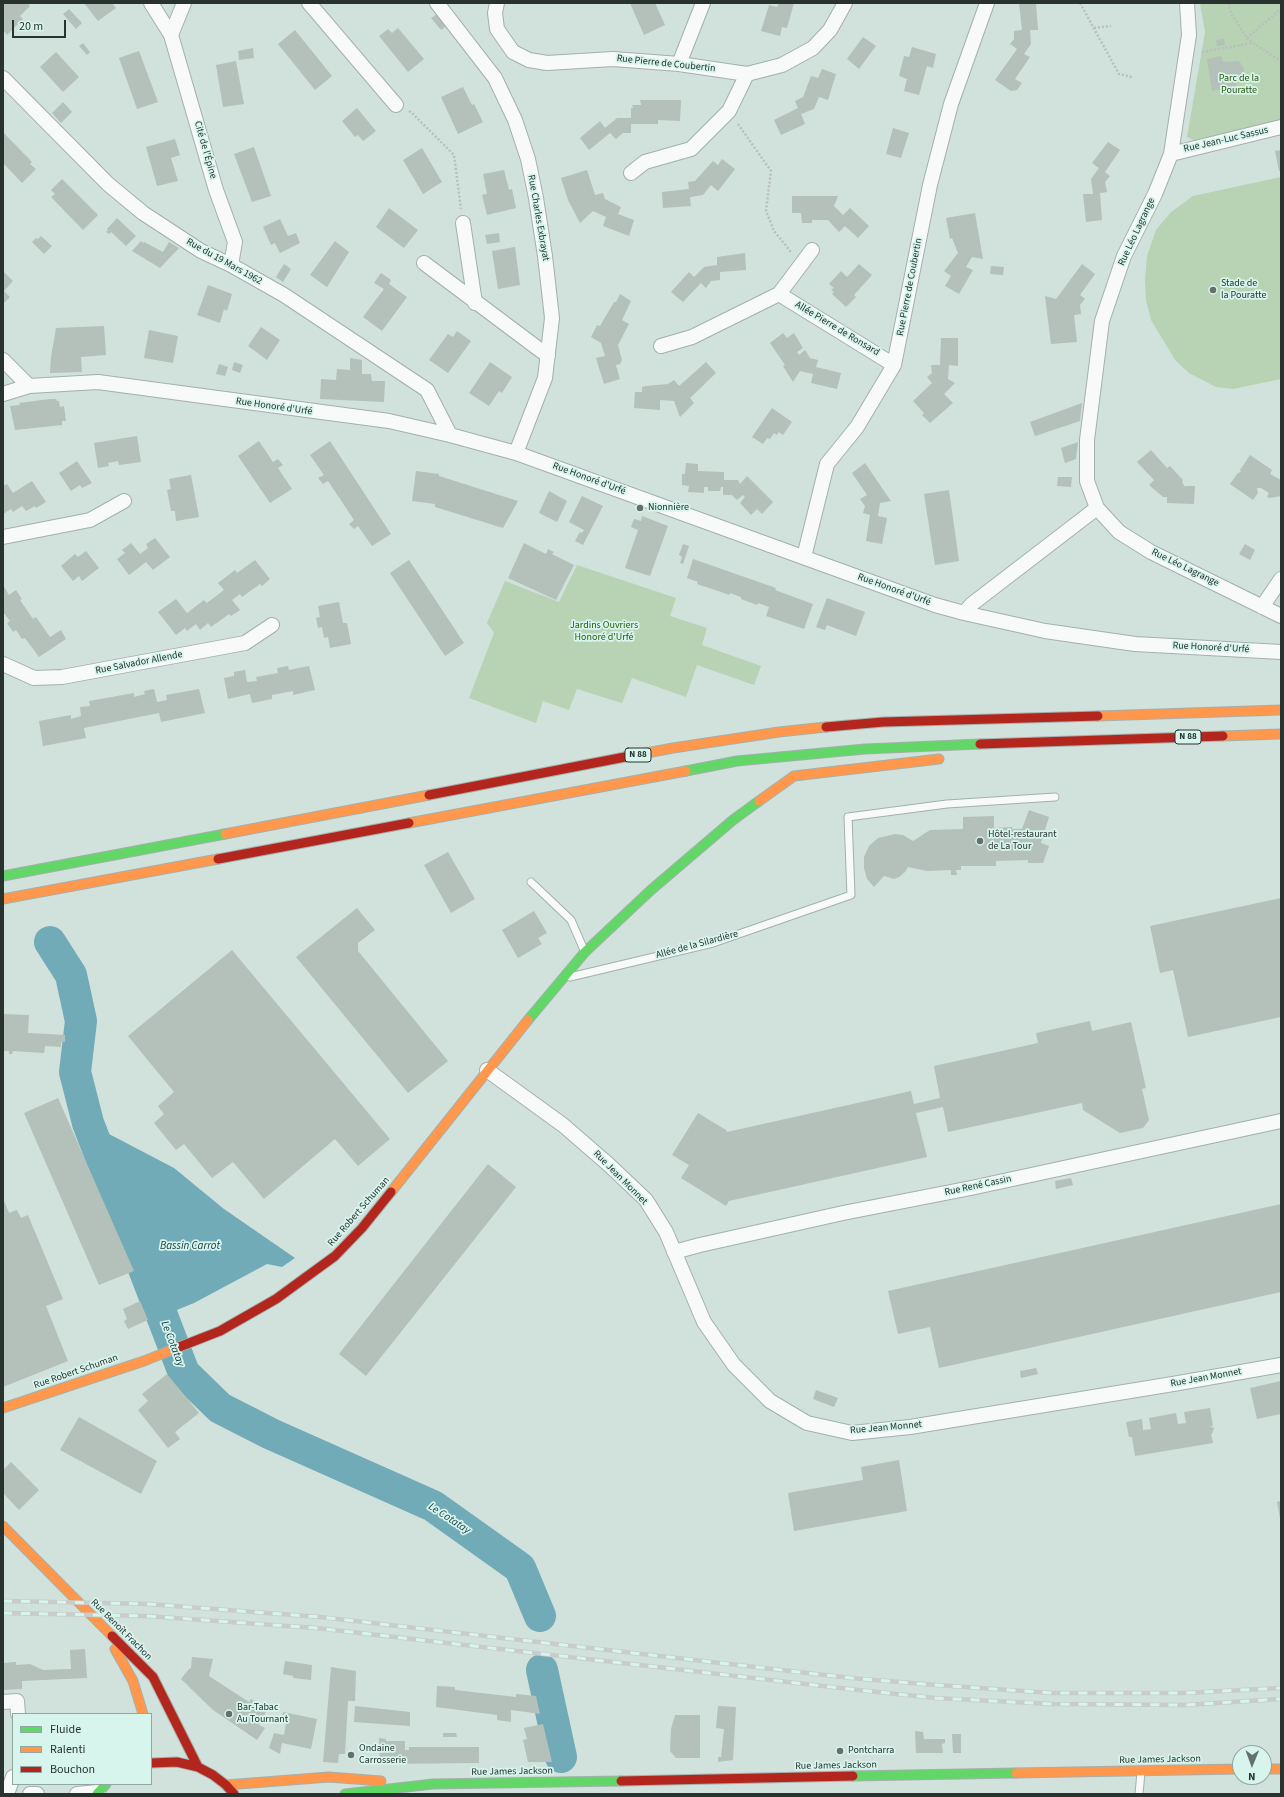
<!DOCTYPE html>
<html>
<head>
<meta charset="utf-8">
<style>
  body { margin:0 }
  #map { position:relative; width:1284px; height:1797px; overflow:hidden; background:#d1e1dc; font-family:"Source Sans 3",sans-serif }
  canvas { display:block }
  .frame { position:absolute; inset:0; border:4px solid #283330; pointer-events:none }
  .legend { position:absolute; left:12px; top:1713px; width:140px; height:72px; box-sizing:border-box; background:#d7f5ed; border:1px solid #91a7a1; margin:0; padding:5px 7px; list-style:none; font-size:12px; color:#283330 }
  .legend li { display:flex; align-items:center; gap:8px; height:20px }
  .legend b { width:20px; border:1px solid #91a7a1 }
  .north { position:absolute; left:1232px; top:1745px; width:40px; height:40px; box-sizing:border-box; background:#d7f5ed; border:1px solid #91a7a1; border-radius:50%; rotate:181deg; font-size:11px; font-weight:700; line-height:16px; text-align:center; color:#283330 }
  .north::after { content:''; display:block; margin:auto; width:14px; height:18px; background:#63706c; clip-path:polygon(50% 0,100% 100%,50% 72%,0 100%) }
  .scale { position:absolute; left:12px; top:20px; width:54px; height:18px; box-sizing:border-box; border:2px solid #283330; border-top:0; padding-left:5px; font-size:12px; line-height:14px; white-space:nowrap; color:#283330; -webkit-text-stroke:3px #d7f5ed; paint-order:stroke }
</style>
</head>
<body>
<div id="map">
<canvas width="1284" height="1797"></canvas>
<div class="frame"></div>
<ul class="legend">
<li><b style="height:5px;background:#63d668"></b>Fluide</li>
<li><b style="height:5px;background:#ff974d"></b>Ralenti</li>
<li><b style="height:5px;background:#b3261e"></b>Bouchon</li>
</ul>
<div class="north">N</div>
<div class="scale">20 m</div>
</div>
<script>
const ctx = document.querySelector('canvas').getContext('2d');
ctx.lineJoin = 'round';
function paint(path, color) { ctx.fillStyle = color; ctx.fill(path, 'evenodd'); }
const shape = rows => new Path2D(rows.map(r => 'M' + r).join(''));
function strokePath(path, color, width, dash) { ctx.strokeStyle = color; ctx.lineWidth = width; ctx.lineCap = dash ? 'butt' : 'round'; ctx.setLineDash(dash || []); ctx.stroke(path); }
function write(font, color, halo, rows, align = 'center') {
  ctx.font = font + ' "Source Sans 3",sans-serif'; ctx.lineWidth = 3.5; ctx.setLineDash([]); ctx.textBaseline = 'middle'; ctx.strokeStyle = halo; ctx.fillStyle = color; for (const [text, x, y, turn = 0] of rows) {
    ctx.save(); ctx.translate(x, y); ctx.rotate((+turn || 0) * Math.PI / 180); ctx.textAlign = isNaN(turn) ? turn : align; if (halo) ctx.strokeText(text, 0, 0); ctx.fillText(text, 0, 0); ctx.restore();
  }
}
paint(shape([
  [1200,3,1281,3,1281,121,1195,141,1187,137,1205,32],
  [1281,177,1281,379,1233,389,1216,387,1189,373,1175,360,1151,320,1146,300,1145,280,1147,256,1156,230,1170,213,1193,196],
  [577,565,676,598,670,616,707,628,702,645,761,666,754,685,697,665,686,697,632,678,622,703,577,689,569,710,543,701,536,723,469,698,494,633,487,623,505,581,559,602]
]), '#b8d2b4');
paint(shape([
  [88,1123,174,1168,224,1209,295,1258,282,1267,267,1264,194,1303,162,1316]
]), '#71abb8');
strokePath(shape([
  [50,942,71,975,81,1021,75,1072,88,1123,184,1373,220,1408,271,1434,433,1506,520,1568,540,1616],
  [542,1670,561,1757]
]), '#71abb8', 32);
paint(shape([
  [3,3,28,3,30,6,20,16,23,19,7,35,3,30],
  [84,3,112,3,116,8,98,21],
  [630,3,655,3,665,25,644,35],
  [779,3,794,3,787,28,782,27,780,36,761,31,769,5,777,7],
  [1019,3,1036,3,1038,30,1030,30,1031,44,1024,54,1030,57,1015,79,1022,83,1017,90,1011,91,995,80,1017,49,1010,44,1014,39,1014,31,1022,30],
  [69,9,82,23,76,29,63,14],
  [437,14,446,26,441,30,431,18],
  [398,28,424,59,408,72,379,36,388,29,392,33],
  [295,30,332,76,315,90,278,44],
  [863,37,876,46,859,69,847,59],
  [1224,39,1225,45,1217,46,1216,40],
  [83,43,90,52,87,55,79,46],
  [912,47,936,54,933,68,927,66,919,95,904,91,907,79,899,76,904,56,909,57],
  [253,48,254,58,239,60,238,51],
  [139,51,158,102,137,109,119,58],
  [56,52,79,77,63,92,40,67],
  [1221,56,1223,62,1236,61,1240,62,1244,69,1242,77,1236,81,1237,88,1232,89,1233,92,1222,94,1222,89,1212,91,1207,59],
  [236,61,244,104,223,107,216,65],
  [822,69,836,74,828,100,819,97,814,109,801,114,805,124,781,135,774,120,798,108,795,101,803,97,811,76,818,78],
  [463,87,472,105,474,104,483,122,458,134,441,97],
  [640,100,681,100,680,121,658,120,658,124,631,124,631,133,623,133,616,139,610,133,589,150,580,138,600,121,605,128,617,118,631,118,631,108,633,108,632,105,641,105],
  [63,102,72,112,61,123,52,113],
  [357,108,376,131,363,141,358,135,355,137,342,121],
  [893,128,909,133,901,158,886,154],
  [3,132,32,162,30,164,36,169,22,183,3,163],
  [175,139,180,155,171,158,178,181,157,186,146,147],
  [1108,142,1120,150,1105,172,1110,176,1105,182,1107,192,1100,193,1102,220,1086,222,1083,194,1093,194,1091,179,1099,168,1092,163],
  [254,147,271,196,252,202,234,154],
  [422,148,442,182,423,194,403,160],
  [1281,150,1281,171,1279,171,1275,151],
  [722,159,735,169,718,191,711,185,703,195,690,197,691,206,663,208,662,192,689,189,688,182,695,181,713,161,718,165],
  [504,170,509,190,512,189,516,208,487,215,482,195,487,194,483,174],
  [587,170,595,195,603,193,605,199,621,207,618,214,634,220,629,236,603,226,606,217,593,211,580,223,568,200,561,178],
  [62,179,98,215,83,230,51,197,55,194,51,190],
  [792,196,838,196,834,206,843,215,850,208,869,226,858,238,845,226,839,232,828,220,812,220,812,223,802,223,801,213,792,213],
  [389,208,418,230,404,248,376,227],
  [975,213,983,259,972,257,966,267,973,270,959,294,945,286,951,276,944,271,958,253,952,238,950,239,946,218],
  [117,218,136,236,126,246,111,232,109,234,106,232,108,230,107,229],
  [280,219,288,236,296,233,300,243,280,253,275,243,271,245,263,227],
  [499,233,500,242,487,244,485,235],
  [41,236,52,246,44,254,32,242,36,238,38,239],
  [141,241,143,243,144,242,163,252,169,242,179,248,160,268,132,251],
  [335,241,349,252,327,287,310,275],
  [515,247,520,285,498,289,492,251],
  [745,253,746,270,720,272,720,280,711,281,706,288,701,283,683,302,671,292,689,272,694,277,704,267,717,265,717,257],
  [284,264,291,269,283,282,276,277],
  [859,264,872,275,854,295,856,297,846,307,832,294,834,292,831,290,834,288,829,284,841,271,847,277],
  [1082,264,1095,274,1080,295,1085,299,1080,305,1081,314,1074,315,1077,342,1051,344,1045,296,1056,299],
  [991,266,1004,267,1003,275,990,274],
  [4,272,13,281,4,291,10,297,3,304],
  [381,273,391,280,389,284,407,297,382,331,363,317,384,289,374,283],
  [208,285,232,294,227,311,224,309,220,323,197,315],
  [620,294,631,301,622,320,629,324,618,345,622,360,620,364,616,365,620,379,604,384,596,358,605,356,601,343,591,337,597,325,600,326,614,302,616,302],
  [104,326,106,355,81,357,82,372,50,373,51,357,56,328],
  [261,327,280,340,267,360,248,346],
  [149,330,178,336,173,363,144,358],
  [457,331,471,341,448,373,429,360,448,334,453,337],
  [783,333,787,338,794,333,803,348,797,352,799,355,805,350,810,358,818,360,816,367,841,373,837,389,811,383,813,374,800,371,793,382,783,366,785,365,770,343],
  [941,338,958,338,958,366,949,365,948,379,955,383,944,394,953,403,930,423,922,415,924,413,913,401,932,383,927,377,932,373,931,365,940,365],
  [350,358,362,360,362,374,371,374,372,381,385,381,384,402,320,399,321,379,336,380,337,369,350,370],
  [234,362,243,365,240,373,232,370],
  [490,362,512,377,502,393,499,391,489,406,469,393],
  [706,362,716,373,690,398,694,403,680,417,674,401,660,400,660,410,634,408,635,392,642,392,642,387,646,386,668,384,674,380,679,386],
  [219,364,228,367,225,376,216,374],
  [50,399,56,399,57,401,59,401,60,407,64,406,66,421,62,421,62,425,15,430,10,406,20,405,19,403],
  [1082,403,1080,421,1035,436,1030,422],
  [772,408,792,422,783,435,779,432,777,435,774,433,770,439,767,438,763,444,752,437],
  [137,436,141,462,119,465,118,461,108,463,109,466,98,468,94,443],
  [259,441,273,462,278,459,283,465,278,468,292,489,270,503,238,456],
  [330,441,391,534,372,546,358,526,354,529,349,524,354,520,328,481,323,484,318,478,324,475,310,455],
  [1078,442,1076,459,1065,463,1061,448],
  [1151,450,1167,468,1170,466,1183,480,1182,482,1185,487,1186,486,1195,486,1194,504,1167,503,1167,497,1163,497,1149,485,1154,480,1137,462],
  [1250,455,1272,470,1270,474,1281,480,1281,496,1270,498,1267,497,1269,493,1261,488,1257,488,1258,493,1253,500,1230,484,1238,473,1241,472,1240,470],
  [77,461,92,483,82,488,80,485,71,491,59,473],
  [686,463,698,464,698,471,724,472,724,480,738,480,740,484,747,476,773,502,762,514,757,509,751,515,740,503,745,497,743,495,737,500,732,495,723,495,723,487,721,487,720,491,708,491,708,487,704,487,704,493,688,492,689,486,682,485,682,474,685,474],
  [865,463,891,501,880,503,878,516,887,518,882,544,866,541,870,515,863,513,865,506,860,499,867,495,852,473],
  [416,471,439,474,439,476,518,501,503,528,435,507,435,504,412,501],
  [191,475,199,517,176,521,175,511,171,511,167,490,171,489,169,479],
  [1058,477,1072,477,1071,487,1057,486],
  [32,481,46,502,36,508,35,506,26,511,22,506,13,512,11,509,3,514,3,486,7,484,13,493],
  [949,490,959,561,935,565,924,494],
  [549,491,567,501,557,522,539,513],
  [582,496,603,506,583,545,575,541,580,532,582,533,584,530,569,522],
  [642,516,668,526,650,576,625,568,638,530,631,527,634,519,641,521],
  [155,538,170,557,153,570,146,562,129,575,117,559,125,553,122,550,131,543,140,554,148,548,146,544],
  [524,543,546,554,548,549,554,552,552,554,574,565,556,600,508,578],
  [683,544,689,546,683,564,680,563,682,557,679,555],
  [1245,544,1255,550,1250,560,1239,554],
  [86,551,99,568,82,581,79,576,73,581,61,566,75,554,78,557],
  [693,559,776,588,775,590,813,604,804,629,766,616,769,607,758,603,757,605,741,599,741,597,730,593,730,595,697,584,698,582,687,578],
  [255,560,270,579,262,586,260,584,242,597,240,594,232,600,240,610,231,616,229,614,211,627,208,623,200,630,196,624,187,631,185,628,176,635,158,612,176,599,187,613,204,600,207,603,224,590,218,583,235,570,237,573],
  [409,560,464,643,445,656,390,573],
  [3,585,9,595,16,590,22,599,20,600,33,619,36,617,50,637,61,630,66,639,39,657,25,638,22,639,16,630,13,632,7,623,10,621,3,612],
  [827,598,865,612,856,636,827,625,825,630,816,627],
  [339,602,343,623,347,623,351,644,330,648,328,637,324,638,322,627,318,628,316,618,320,617,318,606],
  [288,666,289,670,309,666,315,690,293,695,293,691,272,695,272,699,252,703,250,694,228,699,224,678,234,676,234,672,245,670,247,682,257,681,256,677,278,673,277,668],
  [154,689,157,702,167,700,166,695,199,689,205,713,161,722,159,713,84,728,86,738,43,746,39,721,71,715,71,719,81,716,80,707,90,706,89,701,134,693,134,697,145,694,144,691],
  [1029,810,1049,817,1041,843,1049,846,1043,863,1028,863,1028,860,996,861,996,866,961,866,961,870,956,870,957,875,951,875,951,870,927,871,908,867,905,872,899,877,894,879,884,876,874,887,867,879,864,868,864,857,869,846,878,838,895,834,903,835,913,841,930,830,963,829,963,817,994,816,994,828,1012,827,1012,829,1022,829],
  [448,852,475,899,451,913,424,865],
  [1281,898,1281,1017,1188,1037,1173,970,1160,973,1150,926],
  [357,908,375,930,358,943,358,951,448,1061,408,1093,296,957],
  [534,911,547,933,538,938,542,944,518,958,502,930],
  [232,950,390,1139,358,1166,335,1139,264,1199,233,1162,212,1178,184,1144,176,1150,154,1123,164,1114,158,1106,174,1092,128,1036],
  [3,1014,29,1015,28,1033,65,1035,65,1042,61,1042,61,1047,45,1046,44,1053,13,1051,12,1054,9,1054,9,1051,3,1051],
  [1090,1021,1092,1031,1131,1022,1146,1088,1142,1089,1149,1120,1143,1128,1120,1133,1083,1110,1082,1103,948,1132,943,1107,916,1113,927,1157,729,1201,726,1206,681,1178,689,1165,672,1155,698,1113,726,1130,727,1132,911,1091,914,1104,940,1098,934,1066,1038,1043,1036,1033],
  [58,1098,134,1271,99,1285,24,1113],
  [488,1164,516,1187,366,1376,339,1354],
  [1071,1178,1073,1185,1056,1189,1055,1181],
  [3,1198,9,1213,17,1210,21,1218,28,1215,63,1299,46,1306,68,1361,3,1387],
  [1281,1204,1281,1292,939,1368,930,1327,898,1334,888,1291],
  [140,1301,148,1320,128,1329,124,1321,127,1319,123,1309],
  [1036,1368,1038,1374,1021,1378,1020,1371],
  [167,1374,199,1413,175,1432,180,1439,168,1448,138,1410,148,1401,142,1394],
  [1281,1381,1281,1414,1257,1419,1250,1388],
  [816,1390,838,1398,834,1407,813,1399],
  [1210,1408,1213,1426,1210,1426,1214,1428,1212,1434,1211,1434,1213,1443,1135,1456,1132,1437,1129,1437,1126,1422,1142,1419,1143,1430,1151,1429,1149,1418,1176,1413,1178,1424,1186,1423,1184,1412],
  [79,1417,157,1461,141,1494,60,1450],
  [899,1460,907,1511,794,1531,788,1493,863,1480,861,1467],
  [11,1462,39,1490,19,1510,3,1493,3,1470],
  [1281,1501,1281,1518,1280,1518,1277,1502],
  [85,1649,87,1678,22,1681,22,1689,3,1690,3,1663,16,1662,16,1665,30,1664,43,1670,71,1669,70,1650],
  [192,1657,213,1659,209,1676,249,1702,251,1699,267,1710,259,1725,265,1728,257,1740,213,1710,181,1679,189,1669,191,1668],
  [285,1661,312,1665,311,1680,293,1678,293,1676,283,1674],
  [331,1667,356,1671,355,1701,348,1701,345,1754,339,1754,338,1763,323,1762],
  [437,1686,455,1687,455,1690,516,1697,516,1694,536,1696,540,1714,511,1710,511,1722,497,1720,497,1715,436,1707],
  [355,1706,410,1712,410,1726,354,1722],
  [718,1706,736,1707,733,1760,718,1762,718,1757,721,1757,724,1729,716,1728],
  [283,1712,317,1719,311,1749,282,1743,280,1754,269,1748,274,1733,284,1735,286,1723,281,1722],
  [675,1715,700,1715,700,1758,676,1758,670,1751,671,1729],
  [543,1724,552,1762,528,1762,523,1740,527,1739,524,1728],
  [915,1731,923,1732,924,1739,945,1739,945,1743,942,1744,943,1753,916,1753],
  [443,1733,456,1733,457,1737,443,1737],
  [952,1734,961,1734,961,1753,953,1753],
  [379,1738,386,1739,386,1741,405,1741,405,1750,409,1750,409,1747,479,1747,479,1763,380,1764]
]), '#b4c0ba');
const lane = shape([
  [531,882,571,920,584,950],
  [570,977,713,943,851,895,848,817,947,804,1055,797],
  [1139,1794,1141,1772]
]);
const street = shape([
  [151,3,171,35],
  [184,3,171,35,216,190,235,242,231,265],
  [309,3,396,105],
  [437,3,495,78,515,120,528,159,536,198,545,256,552,318,545,378,516,453],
  [497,3,495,13,497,29,513,52,529,60,547,63,613,59,679,64,747,74,782,65,813,48,830,30,845,3],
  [1187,3,1189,35,1171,154,1155,194,1124,256,1102,321,1087,440,1087,481,1097,508,1119,532,1151,552,1281,616],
  [679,64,703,3],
  [3,78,108,184,143,213,201,251,231,265,284,295,427,390,450,435],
  [1171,154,1281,127],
  [631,173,645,162,691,149,729,111,747,74],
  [463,223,475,303],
  [424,263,548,356],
  [779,294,812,250],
  [661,346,692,337,779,294,894,365],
  [3,360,29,386],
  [3,394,29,386,98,382,389,421,450,435,516,453,935,605,964,613,1045,631,1135,644,1281,652],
  [3,537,90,520,124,501],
  [804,557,827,464,857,427,894,365,930,185,951,104,987,3],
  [1262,607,1281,579],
  [964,613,972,604,1097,508],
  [3,664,34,678,62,677,245,643,272,625],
  [487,1070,563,1125,608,1164,646,1200,666,1232,704,1322,734,1365,770,1401,807,1423,852,1433,910,1427,1173,1384,1281,1365],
  [674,1252,700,1245,843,1213,971,1188,1281,1121],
  [3,1702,17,1701,18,1714],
  [7,1794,13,1777],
  [30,1794,37,1794],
  [77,1794,98,1792]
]);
const fast = shape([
  [686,771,737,761,865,749,980,744],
  [3,876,225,834],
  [585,952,651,890,733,820,759,801],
  [528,1020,585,952],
  [853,1776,1016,1773],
  [97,1794,106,1784],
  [345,1794,433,1784,621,1781]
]);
const slow = shape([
  [1098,716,1281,710],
  [1223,736,1281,734],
  [625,757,673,748,779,732,826,727],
  [759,801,794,776,939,759],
  [409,823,686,771],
  [225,834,429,795],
  [3,899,218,859],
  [391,1192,528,1020],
  [3,1408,144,1361,174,1349],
  [3,1526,112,1636],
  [115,1649,133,1681,143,1714],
  [1264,1769,1281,1769],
  [1016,1773,1240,1769],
  [226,1785,329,1777,381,1781]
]);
const jam = shape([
  [826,727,883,722,1098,716],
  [980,744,1223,736],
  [429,795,625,757],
  [218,859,409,823],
  [174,1349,220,1331,276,1299,335,1256,362,1228,391,1192],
  [112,1636,153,1677,198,1767],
  [151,1763,177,1762,198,1767,213,1775,226,1785,234,1794],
  [621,1781,853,1776]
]);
strokePath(lane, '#a3b0ac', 9);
strokePath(street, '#a3b0ac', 16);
strokePath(fast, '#a3b0ac', 11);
strokePath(slow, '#a3b0ac', 11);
strokePath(jam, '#a3b0ac', 11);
strokePath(shape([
  [1080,3,1119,74,1132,77],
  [1228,3,1232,15,1247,38,1253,43,1276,58,1281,60],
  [1094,28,1111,26],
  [1247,38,1280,10],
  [1202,52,1252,43],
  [409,111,412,113,454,155,461,209],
  [738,124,771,171,766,211,774,231,791,252]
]), '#babfbe', 2.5, [2, 2]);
strokePath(lane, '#f8fafa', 7);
strokePath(street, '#f8fafa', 14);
strokePath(fast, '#63d668', 9);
strokePath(slow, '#ff974d', 9);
strokePath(jam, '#b3261e', 9);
const rail = shape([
  [3,1601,148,1604,320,1617,851,1678,936,1685,1052,1693,1185,1693,1281,1688],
  [3,1613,146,1616,316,1628,849,1689,935,1698,1052,1704,1185,1705,1281,1699]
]);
strokePath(rail, '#c8cdcb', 4.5);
strokePath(rail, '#d7f5ed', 3, [9]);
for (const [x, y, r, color] of [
  [1213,290,4,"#63706c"],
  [640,508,4,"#63706c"],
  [980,841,4,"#63706c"],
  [229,1714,4,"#63706c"],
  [840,1751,4,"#63706c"],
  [351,1755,4,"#63706c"]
]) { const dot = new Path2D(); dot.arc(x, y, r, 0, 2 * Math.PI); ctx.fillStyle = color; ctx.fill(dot); strokePath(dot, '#d7f5ed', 1.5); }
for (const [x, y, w] of [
  [1188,737,26],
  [638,755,26]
]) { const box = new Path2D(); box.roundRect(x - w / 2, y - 7, w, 14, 3); ctx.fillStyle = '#d7f5ed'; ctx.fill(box); strokePath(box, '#283330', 1); }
write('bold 9px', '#283330', null, [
  ["N 88",1188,737],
  ["N 88",638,755]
]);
write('10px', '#283330', '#d7f5ed', [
  ["Rue Pierre de Coubertin",666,64,6],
  ["Rue Jean-Luc Sassus",1226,140,-13],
  ["Cité de l'Épine",205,150,74],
  ["Rue Charles Exbrayat",538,218,80],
  ["Rue Léo Lagrange",1137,232,-65],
  ["Rue du 19 Mars 1962",224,262,29],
  ["Rue Pierre de Coubertin",910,287,-79],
  ["Allée Pierre de Ronsard",837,329,31],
  ["Rue Honoré d'Urfé",274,407,8],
  ["Rue Honoré d'Urfé",589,479,20],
  ["Rue Léo Lagrange",1185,568,26],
  ["Rue Honoré d'Urfé",894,590,20],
  ["Rue Honoré d'Urfé",1211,648,3],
  ["Rue Salvador Allende",139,663,-11],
  ["Allée de la Silardière",697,945,-15],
  ["Rue Jean Monnet",620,1178,45],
  ["Rue René Cassin",978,1186,-12],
  ["Rue Robert Schuman",359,1212,-49],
  ["Rue Robert Schuman",76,1372,-19],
  ["Rue Jean Monnet",1206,1378,-10],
  ["Rue Jean Monnet",886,1428,-5],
  ["Rue Benoît Frachon",121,1630,45],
  ["Rue James Jackson",1160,1760,-1],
  ["Rue James Jackson",836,1766,-1],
  ["Rue James Jackson",512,1772,-1]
]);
write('10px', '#2b560d', '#d7f5ed', [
  ["Parc de la",1239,79],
  ["Pouratte",1239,91],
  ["Jardins Ouvriers",604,626],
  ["Honoré d'Urfé",604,638]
]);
write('10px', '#283330', '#d7f5ed', [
  ["Stade de",1221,284],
  ["la Pouratte",1221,296],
  ["Nionnière",648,508],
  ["Hôtel-restaurant",988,835],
  ["de La Tour",988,847],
  ["Bar-Tabac",237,1708],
  ["Au Tournant",237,1720],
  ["Ondaine",359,1749],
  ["Carrosserie",359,1761],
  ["Pontcharra",848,1751]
], 'left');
write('italic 11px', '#11363f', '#d7f5ed', [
  ["Bassin Carrot",190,1247],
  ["Le Cotatay",172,1344,69],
  ["Le Cotatay",449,1519,33]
]);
</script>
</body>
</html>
